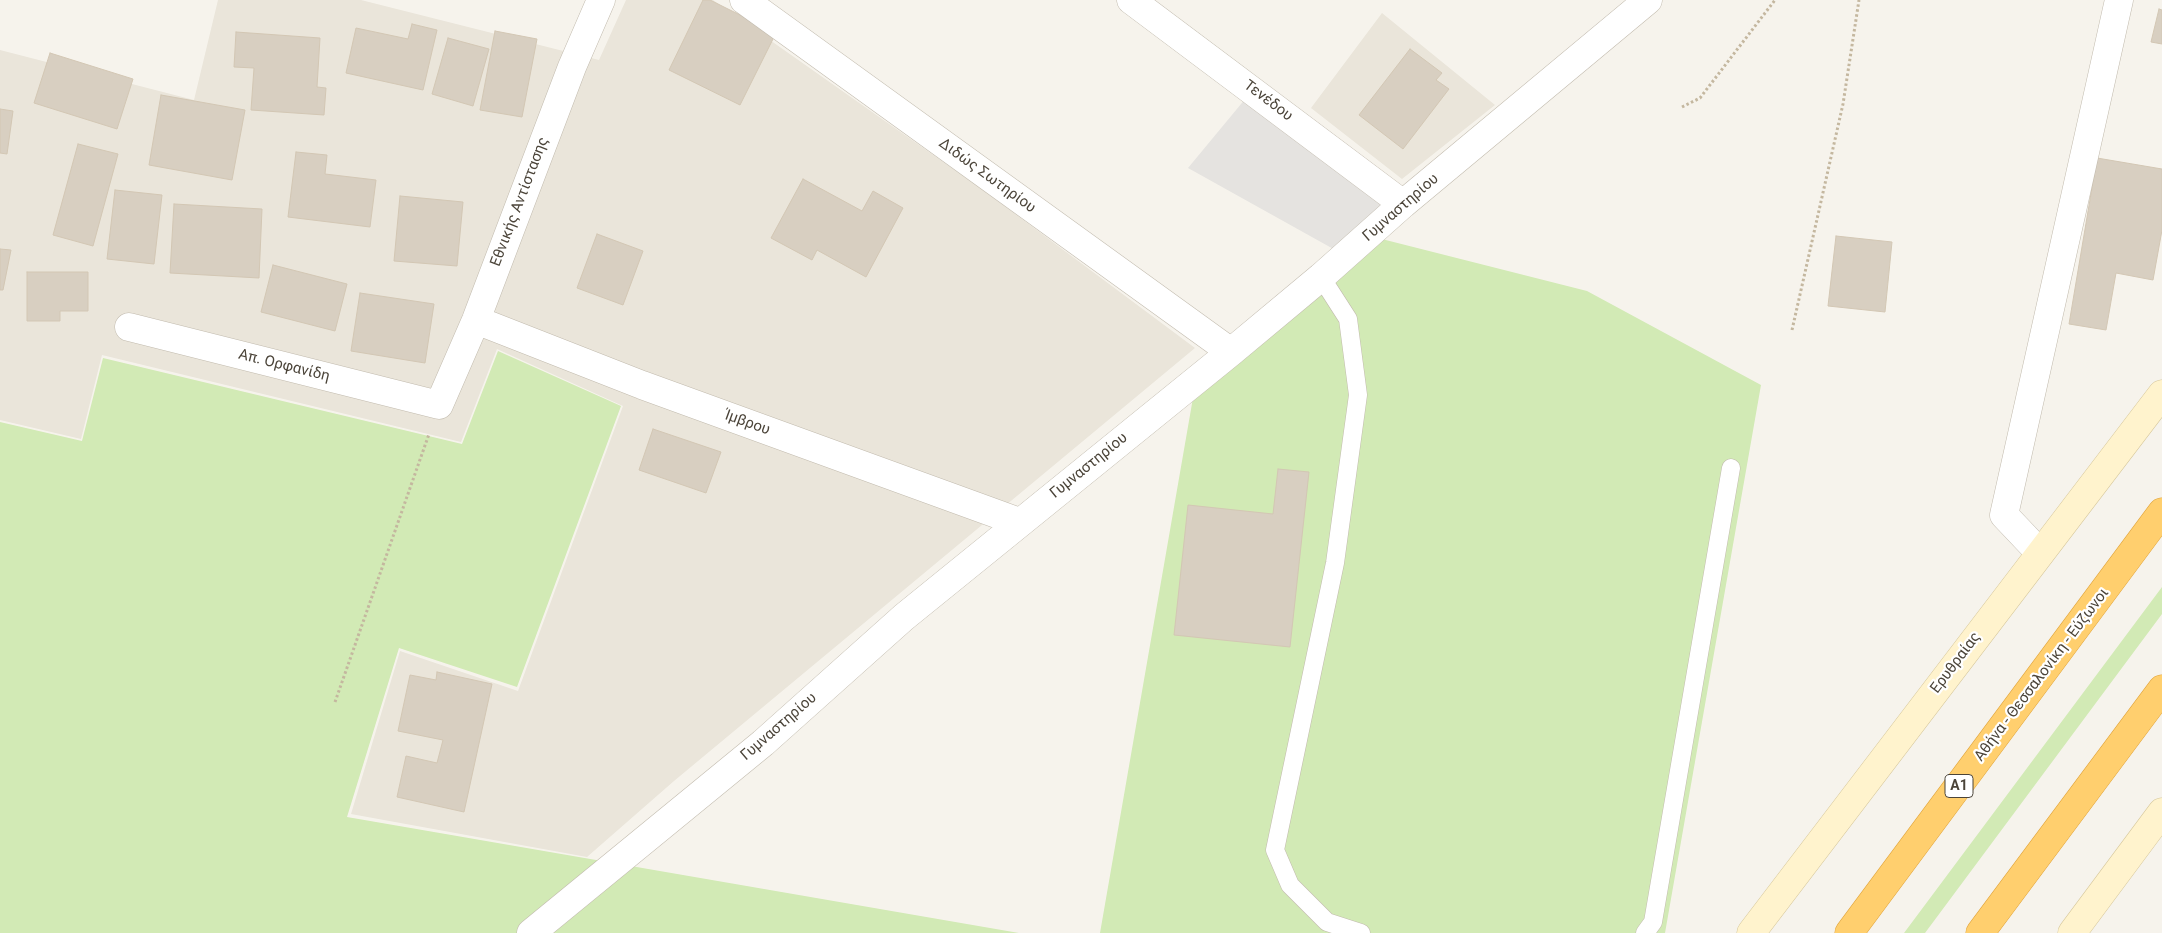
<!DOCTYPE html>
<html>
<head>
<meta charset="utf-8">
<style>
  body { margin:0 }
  canvas { display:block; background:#f6f3ec }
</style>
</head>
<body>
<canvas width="2162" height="933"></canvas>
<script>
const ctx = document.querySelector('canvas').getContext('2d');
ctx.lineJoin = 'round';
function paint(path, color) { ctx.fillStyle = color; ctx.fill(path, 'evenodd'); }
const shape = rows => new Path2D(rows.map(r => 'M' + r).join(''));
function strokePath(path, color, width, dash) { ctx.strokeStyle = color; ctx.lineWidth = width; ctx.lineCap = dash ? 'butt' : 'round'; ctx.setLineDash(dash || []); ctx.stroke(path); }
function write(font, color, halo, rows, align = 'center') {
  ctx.font = font + ' Roboto,sans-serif'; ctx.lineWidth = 4.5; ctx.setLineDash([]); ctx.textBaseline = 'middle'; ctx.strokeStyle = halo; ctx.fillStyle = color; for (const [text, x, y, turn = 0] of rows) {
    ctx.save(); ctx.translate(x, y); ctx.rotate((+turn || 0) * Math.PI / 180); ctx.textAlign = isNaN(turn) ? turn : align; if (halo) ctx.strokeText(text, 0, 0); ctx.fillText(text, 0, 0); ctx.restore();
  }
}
paint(shape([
  [218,0,361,0,599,60,626,0,713,0,983,190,1195,348,674,781,587,857,351,814,400,651,518,691,623,406,497,349,461,442,102,355,81,439,0,420,0,50,194,100],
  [1382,13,1495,105,1402,179,1311,108]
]), '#eae5da');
paint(shape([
  [1362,234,1587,291,1761,385,1665,933,1100,933,1198,369],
  [498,351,621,406,517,687,399,648,347,817,1019,933,0,933,0,422,82,441,103,358,462,444],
  [2162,587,2162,614,1925,933,1904,933]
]), '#d2eab5');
paint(shape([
  [1246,98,1403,204,1346,256,1188,168]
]), '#e5e3e0');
const building = shape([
  [703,0,710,0,776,33,740,105,669,70,703,0],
  [2159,9,2162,10,2162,44,2151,42,2159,9],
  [412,24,437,30,423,90,346,73,356,28,408,39,412,24],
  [495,31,537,39,522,117,480,110,495,31],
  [236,32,320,38,317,87,326,88,324,115,251,110,254,68,234,67,236,32],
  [448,38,489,49,473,106,432,94,448,38],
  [1410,49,1442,73,1436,80,1449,89,1403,149,1359,115,1410,49],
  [50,53,133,79,117,129,34,103,50,53],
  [161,95,245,110,232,180,149,165,161,95],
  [0,109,13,111,7,154,0,153,0,109],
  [78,144,118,154,93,246,53,235,78,144],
  [296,152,327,155,325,174,376,180,370,227,288,217,296,152],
  [2097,158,2162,169,2162,230,2153,280,2116,273,2106,330,2069,324,2097,158],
  [803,179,862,211,873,191,903,208,866,277,817,250,812,260,771,238,803,179],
  [115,190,162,195,154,264,107,259,115,190],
  [400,196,463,202,457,266,394,261,400,196],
  [174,204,262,209,259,278,170,273,174,204],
  [597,234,643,251,623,305,577,288,597,234],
  [1836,236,1892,242,1885,312,1828,306,1836,236],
  [0,249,11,250,3,290,0,290,0,249],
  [273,265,347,284,335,331,261,312,273,265],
  [27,272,88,272,88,311,60,311,60,321,27,321,27,272],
  [360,293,434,304,425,363,351,351,360,293],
  [653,429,721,452,706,493,639,470,653,429],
  [1278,469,1309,472,1290,647,1174,635,1188,505,1273,514,1278,469],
  [437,672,492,684,464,812,397,797,406,756,437,763,443,740,398,731,410,675,436,680,437,672]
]);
paint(building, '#d8cfc1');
strokePath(building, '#d3c7b4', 1);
const lane = shape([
  [1321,277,1348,319,1358,395,1335,563,1275,850,1290,885,1327,922,1361,933],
  [1645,933,1653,922,1731,468]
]);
const street = shape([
  [744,0,1231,352],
  [1131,0,1403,204],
  [476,320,642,385,1019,522],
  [129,327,439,405,476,320,572,67,601,0],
  [2040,553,2004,515,2119,0],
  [531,933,763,743,904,617,1231,352,1321,277,1403,204,1648,0]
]);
const secondary = shape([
  [1751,933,2162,394],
  [2072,933,2162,812]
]);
const highway = shape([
  [1849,933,2162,512],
  [1980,933,2162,689]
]);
strokePath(lane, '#c2bbae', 19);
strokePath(street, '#c2bbae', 29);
strokePath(secondary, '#d6c79b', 29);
strokePath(highway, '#e0a43c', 29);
strokePath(shape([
  [1682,107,1700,98,1775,0],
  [1792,330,1843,104,1859,0],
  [335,702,429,434]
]), '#c4b79f', 3, [2.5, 2.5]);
strokePath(lane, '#fff', 18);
strokePath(street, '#fff', 28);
strokePath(secondary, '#fff3cd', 28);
strokePath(highway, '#ffcf6e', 28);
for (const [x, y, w] of [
  [1959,786,28]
]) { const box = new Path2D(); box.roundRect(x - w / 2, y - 11.5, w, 23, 4); ctx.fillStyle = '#fff'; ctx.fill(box); strokePath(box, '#4b4439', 1); }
write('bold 14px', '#4b4439', null, [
  ["Α1",1959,786]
]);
write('15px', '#4b4439', '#fff', [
  ["Τενέδου",1268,101,37],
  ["Διδώς Σωτηρίου",987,176,36],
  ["Εθνικής Αντίστασης",520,202,-69],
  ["Γυμναστηρίου",1401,208,-41],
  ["Απ. Ορφανίδη",284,366,14],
  ["Ίμβρου",747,423,20],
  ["Γυμναστηρίου",1089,466,-39],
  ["Ερυθραίας",1956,663,-53],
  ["Αθήνα - Θεσσαλονίκη - Εύζωνοι",2042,675,-53],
  ["Γυμναστηρίου",779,727,-41]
]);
</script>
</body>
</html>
